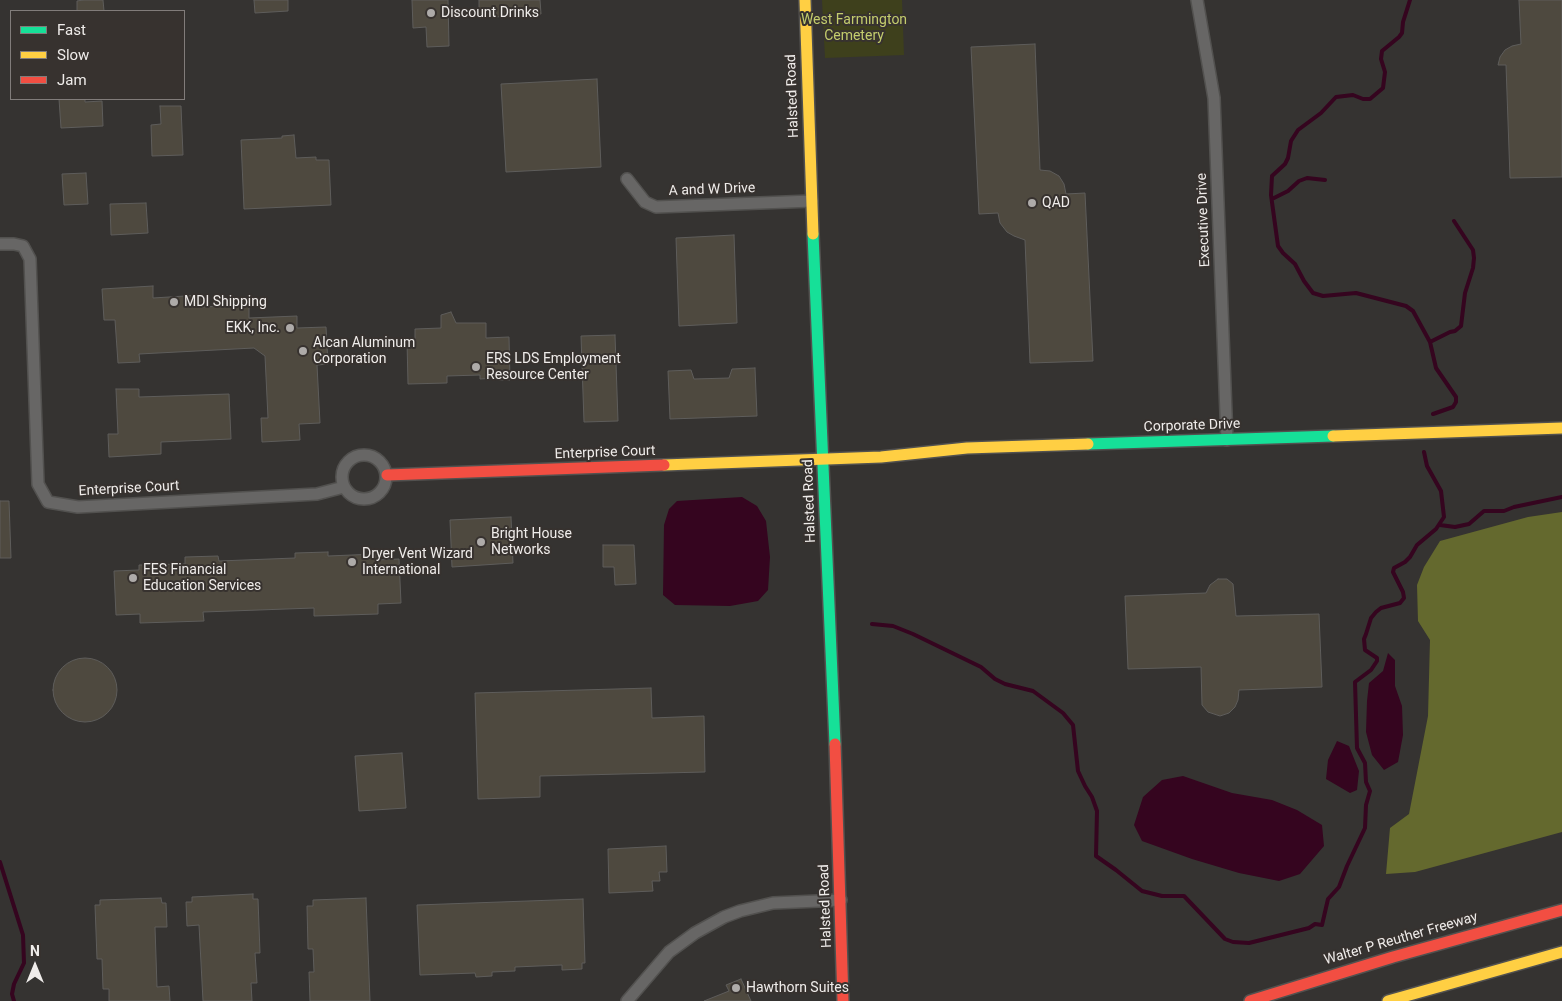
<!DOCTYPE html>
<html>
<head>
<meta charset="utf-8">
<style>
  body { margin:0 }
  #map { position:relative; width:1562px; height:1001px; overflow:hidden; background:#353331; font-family:Roboto,sans-serif }
  canvas { display:block }
  .legend { position:absolute; left:10px; top:10px; width:175px; height:90px; box-sizing:border-box; background:#37322f; border:1px solid #817c7a; margin:0; padding:6px 9px; list-style:none; font-size:15px; color:#efecea }
  .legend li { display:flex; align-items:center; gap:10px; height:25px }
  .legend b { width:25px; border:1px solid #817c7a }
  .north { position:absolute; left:10px; top:941px; width:50px; height:50px; -webkit-text-stroke:4px #37322f; paint-order:stroke; rotate:0deg; font-size:14px; font-weight:700; line-height:20px; text-align:center; color:#efecea }
  .north::after { content:''; display:block; margin:auto; width:18px; height:22px; background:#efecea; clip-path:polygon(50% 0,100% 100%,50% 72%,0 100%) }
</style>
</head>
<body>
<div id="map">
<canvas width="1562" height="1001"></canvas>
<ul class="legend">
<li><b style="height:6px;background:#16e098"></b>Fast</li>
<li><b style="height:6px;background:#ffcf43"></b>Slow</li>
<li><b style="height:6px;background:#f24e42"></b>Jam</li>
</ul>
<div class="north">N</div>
</div>
<script>
const ctx = document.querySelector('canvas').getContext('2d');
ctx.lineJoin = 'round';
function paint(path, color) { ctx.fillStyle = color; ctx.fill(path, 'evenodd'); }
const shape = rows => new Path2D(rows.map(r => 'M' + r).join(''));
function strokePath(path, color, width, dash) { ctx.strokeStyle = color; ctx.lineWidth = width; ctx.lineCap = dash ? 'butt' : 'round'; ctx.setLineDash(dash || []); ctx.stroke(path); }
function write(font, color, halo, rows, align = 'center') {
  ctx.font = font + ' Roboto,sans-serif'; ctx.lineWidth = 4; ctx.setLineDash([]); ctx.textBaseline = 'middle'; ctx.strokeStyle = halo; ctx.fillStyle = color; for (const [text, x, y, turn = 0] of rows) {
    ctx.save(); ctx.translate(x, y); ctx.rotate((+turn || 0) * Math.PI / 180); ctx.textAlign = isNaN(turn) ? turn : align; if (halo) ctx.strokeText(text, 0, 0); ctx.fillText(text, 0, 0); ctx.restore();
  }
}
paint(shape([
  [822,0,902,0,904,55,825,58]
]), '#3e401c');
paint(shape([
  [1562,512,1562,832,1415,872,1386,874,1390,828,1409,814,1428,716,1430,640,1418,621,1417,585,1424,567,1440,541,1528,517]
]), '#64692e');
paint(shape([
  [742,497,757,506,766,521,770,557,768,590,758,601,730,606,675,605,663,595,664,525,669,509,677,501],
  [1388,653,1395,660,1395,686,1402,706,1403,735,1398,762,1384,770,1372,755,1366,732,1367,701,1369,683,1383,671],
  [1337,741,1349,746,1359,771,1357,790,1350,793,1326,779,1328,760],
  [1183,776,1232,793,1272,800,1297,810,1322,825,1324,846,1300,874,1279,881,1239,873,1192,859,1142,841,1134,825,1143,797,1162,780]
]), '#35051f');
strokePath(shape([
  [1410,0,1403,22,1402,33,1399,37,1382,51,1381,59,1385,72,1383,88,1370,99,1363,99,1353,95,1336,97,1321,113,1298,130,1291,141,1288,158,1285,164,1272,176,1271,195,1278,246,1283,253,1295,264,1304,281,1313,293,1323,296,1356,293,1406,306,1413,311,1430,342,1436,368,1456,397,1456,402,1453,407,1433,414],
  [1272,199,1288,191,1299,181,1307,178,1325,180],
  [1430,342,1450,332,1455,331,1461,326,1465,293,1473,268,1474,258,1473,250,1454,221],
  [1440,525,1455,527,1469,524,1484,511,1504,511,1514,507,1562,497],
  [872,624,893,626,913,634,981,667,995,679,1005,684,1033,691,1063,713,1073,725,1078,771,1085,786,1092,797,1097,811,1096,856,1116,870,1142,891,1162,896,1184,896,1225,939,1233,942,1249,943,1309,928,1315,924,1322,925,1328,899,1339,887,1347,866,1365,828,1366,805,1370,791,1366,782,1365,763,1357,748,1355,682,1371,670,1377,661,1377,658,1365,650,1364,639,1366,634,1371,618,1376,612,1381,608,1400,603,1404,598,1403,592,1393,572,1394,568,1405,562,1410,557,1417,545,1436,529,1444,517,1441,491,1427,466,1424,452],
  [0,862,23,935,24,963,14,984,12,994,14,1001]
]), '#35051f', 4);
const building = shape([
  [83,0,103,0,104,11,77,11,77,1,83,0],
  [254,0,288,0,288,11,255,13,254,0],
  [412,0,448,0,449,46,427,47,426,27,413,28,412,0],
  [479,0,540,0,541,14,479,18,479,0],
  [1519,0,1562,0,1562,177,1510,178,1506,65,1498,65,1500,57,1505,50,1512,46,1521,44,1519,0],
  [1035,44,1040,170,1050,171,1059,176,1064,184,1066,194,1085,193,1093,361,1030,363,1025,240,1014,236,1007,232,1000,223,998,213,979,214,971,47,1035,44],
  [597,79,601,167,506,172,501,84,597,79],
  [59,99,85,99,85,102,102,101,103,126,61,128,59,99],
  [160,106,181,106,183,155,152,156,151,125,161,124,160,106],
  [294,135,296,158,316,157,316,160,329,160,331,205,244,209,241,140,282,138,282,136,294,135],
  [86,173,88,204,64,205,62,174,86,173],
  [146,203,148,233,111,235,110,204,146,203],
  [734,235,737,323,679,326,676,238,734,235],
  [153,286,153,298,201,295,201,307,249,305,249,318,297,316,297,328,326,327,328,364,317,365,320,423,299,424,300,440,262,442,261,418,268,418,265,356,254,348,139,354,140,362,118,363,115,320,104,320,102,289,153,286],
  [451,312,456,323,486,323,486,338,509,337,510,380,498,380,498,378,480,379,480,375,447,376,447,383,408,384,407,341,415,341,415,329,441,328,441,315,451,312],
  [615,335,618,421,584,422,581,336,615,335],
  [755,368,757,416,670,419,668,371,691,370,694,379,729,378,732,369,755,368],
  [116,389,139,389,139,397,229,394,231,439,161,442,161,454,109,457,108,434,118,434,116,389],
  [0,501,9,501,11,558,0,558,0,501],
  [511,517,513,563,452,567,450,520,511,517],
  [603,545,634,545,636,584,615,585,614,567,603,567,603,545],
  [328,552,328,556,376,554,376,560,399,559,401,603,378,604,378,614,314,616,314,608,203,612,204,621,140,623,140,614,116,615,114,571,139,570,139,565,185,564,185,557,218,556,219,561,295,558,295,553,328,552],
  [1218,579,1227,579,1233,584,1236,616,1319,614,1322,687,1239,690,1238,700,1235,707,1229,713,1220,716,1208,712,1202,705,1201,667,1128,669,1125,596,1206,593,1210,585,1218,579],
  '53 690a32 32 0 1 1 64 0a32 32 0 1 1-64 0Z',
  [651,688,652,718,704,716,705,772,540,776,540,797,478,799,475,693,651,688],
  [402,753,406,808,359,811,355,756,402,753],
  [666,846,667,872,659,872,660,881,652,881,653,891,609,893,608,849,666,846],
  [253,894,253,899,258,899,260,953,255,953,257,983,251,983,252,1001,203,1001,199,925,187,926,186,902,192,902,192,897,253,894],
  [161,898,162,903,166,903,167,927,155,927,157,987,169,986,170,1001,109,1001,109,989,103,989,102,959,97,959,95,905,100,905,100,900,161,898],
  [366,898,370,1001,310,1001,309,972,314,972,313,949,308,949,307,906,313,906,313,900,366,898],
  [583,899,585,963,582,963,582,969,562,970,562,965,515,967,515,971,492,972,492,976,476,977,475,973,420,975,417,905,583,899],
  [741,979,751,1001,704,1001,729,991,726,985,741,979]
]);
paint(building, '#4e493f');
strokePath(building, '#5e5d5b', 1);
const street = shape([
  [1197,0,1214,98,1227,440],
  [627,179,645,202,656,207,812,201],
  [0,244,14,244,23,246,30,259,38,484,48,502,78,507,317,494,344,487],
  '342 477a22 22 0 1 1 44 0a22 22 0 1 1-44 0Z',
  [627,1001,669,952,695,933,724,917,740,911,773,903,841,900]
]);
const fast = shape([
  [813,234,835,744],
  [1088,444,1333,436]
]);
const slow = shape([
  [805,0,813,234],
  [1333,436,1562,428],
  [664,465,881,457,967,448,1088,444],
  [1388,1001,1562,952]
]);
const jam = shape([
  [387,475,664,465],
  [835,744,843,1001],
  [1250,1001,1393,957,1562,910]
]);
strokePath(street, '#52514f', 14);
strokePath(fast, '#52514f', 14);
strokePath(slow, '#52514f', 14);
strokePath(jam, '#52514f', 14);
strokePath(street, '#676665', 11);
strokePath(fast, '#16e098', 11);
strokePath(slow, '#ffcf43', 11);
strokePath(jam, '#f24e42', 11);
for (const [x, y, r, color] of [
  [431,13,5,"#aeaba9"],
  [1032,203,5,"#aeaba9"],
  [174,302,5,"#aeaba9"],
  [290,328,5,"#aeaba9"],
  [303,351,5,"#aeaba9"],
  [476,367,5,"#aeaba9"],
  [481,542,5,"#aeaba9"],
  [352,562,5,"#aeaba9"],
  [133,578,5,"#aeaba9"],
  [736,988,5,"#aeaba9"]
]) { const dot = new Path2D(); dot.arc(x, y, r, 0, 2 * Math.PI); ctx.fillStyle = color; ctx.fill(dot); strokePath(dot, '#37322f', 2); }
write('14px', '#efecea', '#37322f', [
  ["Discount Drinks",441,13],
  ["QAD",1042,203],
  ["MDI Shipping",184,302],
  ["EKK, Inc.",280,328,"right"],
  ["Alcan Aluminum",313,343],
  ["Corporation",313,359],
  ["ERS LDS Employment",486,359],
  ["Resource Center",486,375],
  ["Bright House",491,534],
  ["Networks",491,550],
  ["Dryer Vent Wizard",362,554],
  ["International",362,570],
  ["FES Financial",143,570],
  ["Education Services",143,586],
  ["Hawthorn Suites",746,988]
], 'left');
write('14px', '#c3cc6d', '#37322f', [
  ["West Farmington",854,20],
  ["Cemetery",854,36]
]);
write('14px', '#efecea', '#37322f', [
  ["Halsted Road",793,96,-92],
  ["A and W Drive",712,190,-2],
  ["Executive Drive",1204,220,-92],
  ["Corporate Drive",1192,426,-2],
  ["Enterprise Court",605,453,-2],
  ["Enterprise Court",129,489,-3],
  ["Halsted Road",810,501,-92],
  ["Halsted Road",826,906,-92],
  ["Walter P Reuther Freeway",1401,939,-16]
]);
</script>
</body>
</html>
